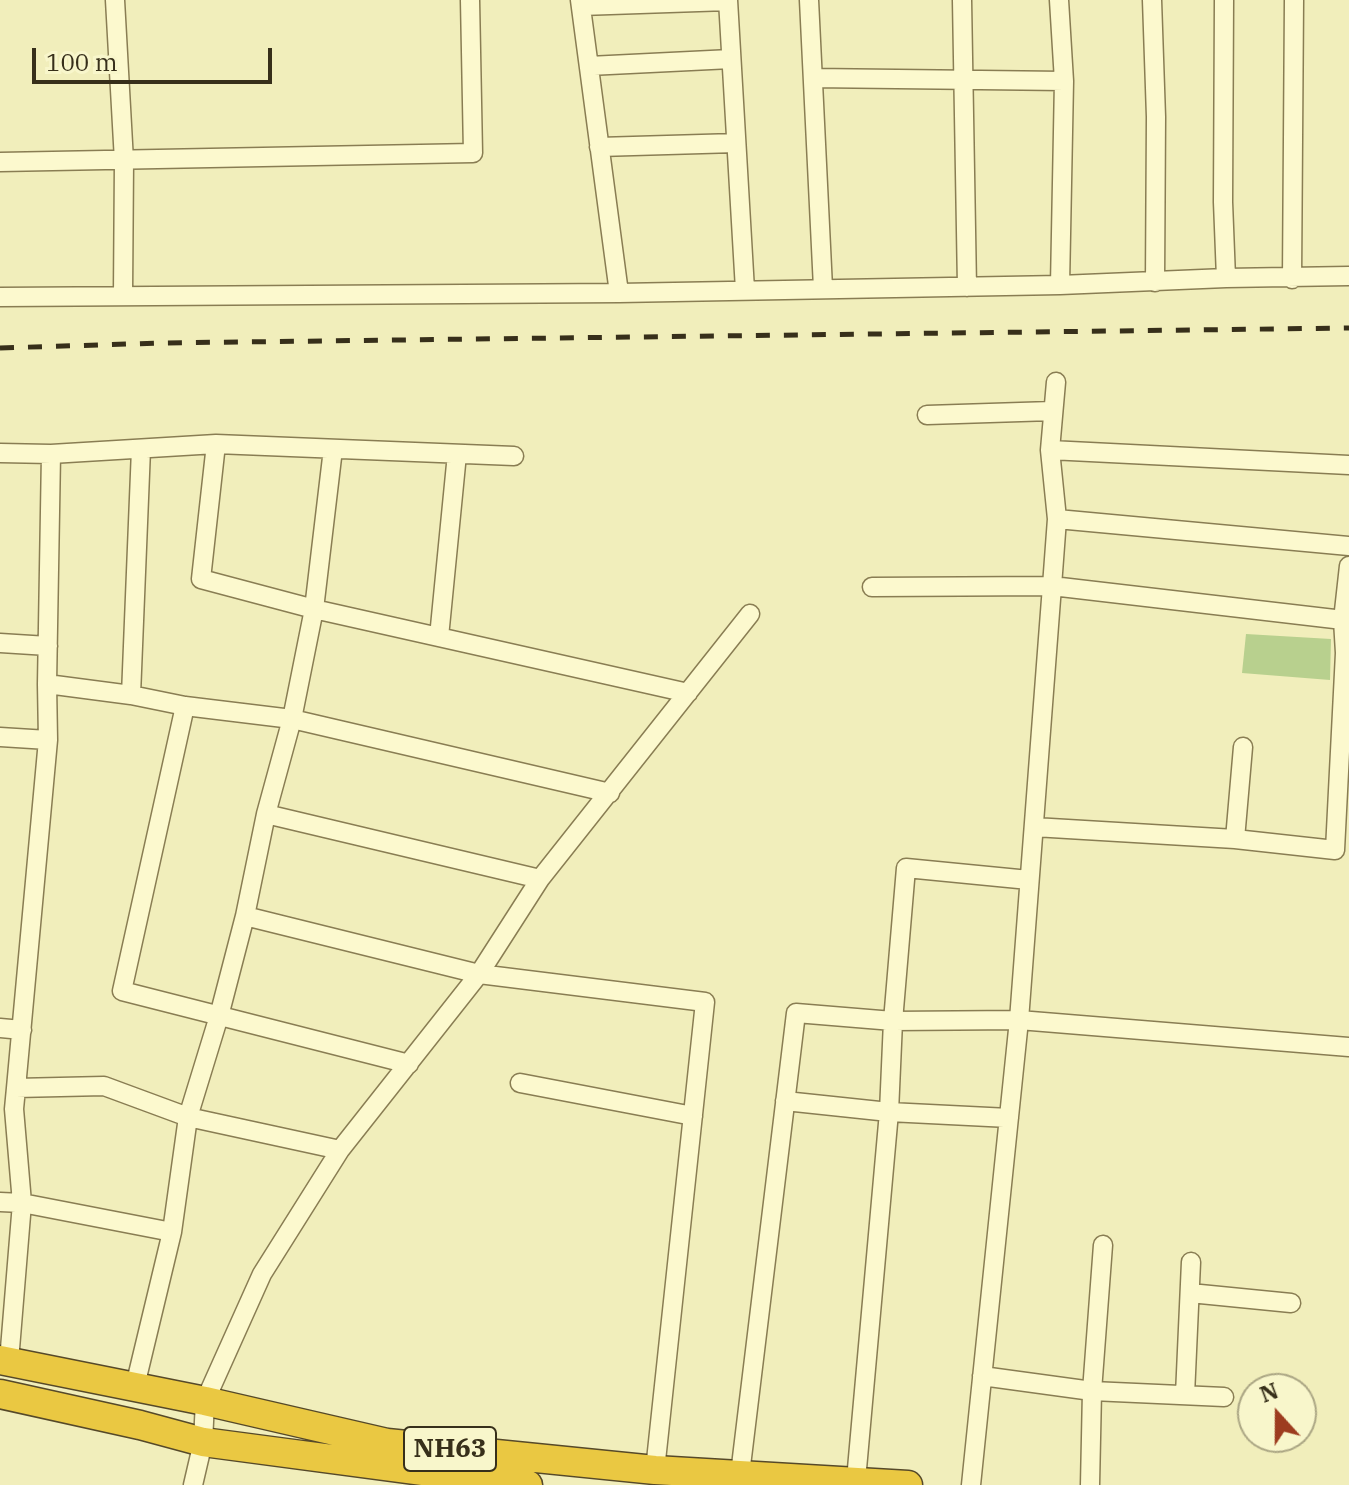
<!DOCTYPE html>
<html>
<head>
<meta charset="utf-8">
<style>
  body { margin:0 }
  #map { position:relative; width:1349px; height:1485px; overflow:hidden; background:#f1eebb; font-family:"IBM Plex Serif",serif }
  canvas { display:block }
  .north { position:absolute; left:1237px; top:1373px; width:80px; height:80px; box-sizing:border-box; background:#f8f6cb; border:2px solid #aba684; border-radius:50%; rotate:339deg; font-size:22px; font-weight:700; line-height:32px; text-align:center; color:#372f1a }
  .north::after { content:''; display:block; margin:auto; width:28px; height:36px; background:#9d3c1f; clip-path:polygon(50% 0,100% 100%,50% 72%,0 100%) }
  .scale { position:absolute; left:32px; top:48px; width:240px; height:36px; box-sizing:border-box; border:4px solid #372f1a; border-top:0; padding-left:10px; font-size:24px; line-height:28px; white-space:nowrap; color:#372f1a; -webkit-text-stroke:6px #f8f6cb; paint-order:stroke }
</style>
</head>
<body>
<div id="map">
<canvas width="1349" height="1485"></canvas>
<div class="north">N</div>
<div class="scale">100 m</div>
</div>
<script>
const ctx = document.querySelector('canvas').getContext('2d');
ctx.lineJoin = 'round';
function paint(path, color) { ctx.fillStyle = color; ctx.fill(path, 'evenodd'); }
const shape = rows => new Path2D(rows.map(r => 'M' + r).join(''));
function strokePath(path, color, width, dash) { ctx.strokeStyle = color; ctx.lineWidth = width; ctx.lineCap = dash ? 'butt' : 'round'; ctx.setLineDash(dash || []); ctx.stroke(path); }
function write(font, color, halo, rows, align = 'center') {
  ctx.font = font + ' "IBM Plex Serif",serif'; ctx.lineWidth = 7; ctx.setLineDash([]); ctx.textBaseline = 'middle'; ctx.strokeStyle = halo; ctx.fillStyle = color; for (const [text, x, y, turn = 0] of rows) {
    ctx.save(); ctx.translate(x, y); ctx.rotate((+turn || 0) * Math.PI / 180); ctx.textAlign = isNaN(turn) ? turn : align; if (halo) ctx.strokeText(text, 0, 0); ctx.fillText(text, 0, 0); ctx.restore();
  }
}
paint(shape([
  [1246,634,1331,639,1330,680,1242,673]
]), '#b8d08e');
const minor = shape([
  [115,0,124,161,123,294],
  [580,0,619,293],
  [728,0,745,290],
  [809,0,823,288],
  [962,0,967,287],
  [1059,0,1064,81,1060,285],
  [1152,0,1156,117,1155,282],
  [1224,0,1223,202,1226,278],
  [581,6,728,1],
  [589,66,731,59],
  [813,78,1064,81],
  [599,147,736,143],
  [0,162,473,153,470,0],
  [1292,279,1294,0],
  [0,297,619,293,1060,285,1226,278,1349,276],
  [927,415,1052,411],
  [216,444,514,456],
  [1050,450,1349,465],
  [0,453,51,454,216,444,201,579,314,609,688,693],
  [1057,519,1349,546],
  [872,587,1052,586,1343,620],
  [439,637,457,454],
  [0,643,48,646],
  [47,684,51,454],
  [131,695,141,449],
  [185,706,122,991,409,1064],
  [0,737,48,740,47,684,131,695,185,706,292,719,610,793],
  [266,814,540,879],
  [1034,827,1235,839,1335,850,1345,653,1343,620,1349,566],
  [1235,839,1243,747],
  [245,916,479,974,705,1002,655,1470],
  [0,1028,22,1030],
  [520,1083,693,1116],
  [16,1088,104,1086,188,1117,340,1150],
  [785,1101,889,1112,1009,1118],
  [0,1202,22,1203,172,1232],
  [1190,1293,1291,1303],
  [9,1361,22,1203,14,1109,16,1088,48,740],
  [982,1376,1092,1391,1224,1397],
  [135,1386,172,1232,188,1117,219,1016,245,916,266,814,292,719,314,609,333,449],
  [1185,1395,1191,1262],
  [740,1474,796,1013,893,1021,1019,1020,1349,1047],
  [856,1480,889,1112,893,1021,906,868,1029,880],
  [193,1485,203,1442,205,1401,262,1274,340,1150,479,974,540,879,750,614],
  [971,1485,1019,1020,1052,586,1057,519,1050,450,1056,382],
  [1090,1485,1092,1391,1103,1245]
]);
const highway = shape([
  [0,1360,205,1401,387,1443,655,1470,908,1485],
  [0,1394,140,1425,203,1442,528,1485]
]);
strokePath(minor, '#897d53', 21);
strokePath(highway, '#564929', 31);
strokePath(minor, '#fcf9ce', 18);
strokePath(highway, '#eac842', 28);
strokePath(shape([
  [0,348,160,343,1349,328]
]), '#372f1a', 5, [14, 14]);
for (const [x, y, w] of [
  [450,1449,92]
]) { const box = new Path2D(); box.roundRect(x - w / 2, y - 22, w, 44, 6); ctx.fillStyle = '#f8f6cb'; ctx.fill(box); strokePath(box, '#372f1a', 2); }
write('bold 26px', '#372f1a', null, [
  ["NH63",450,1449]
]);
</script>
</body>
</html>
